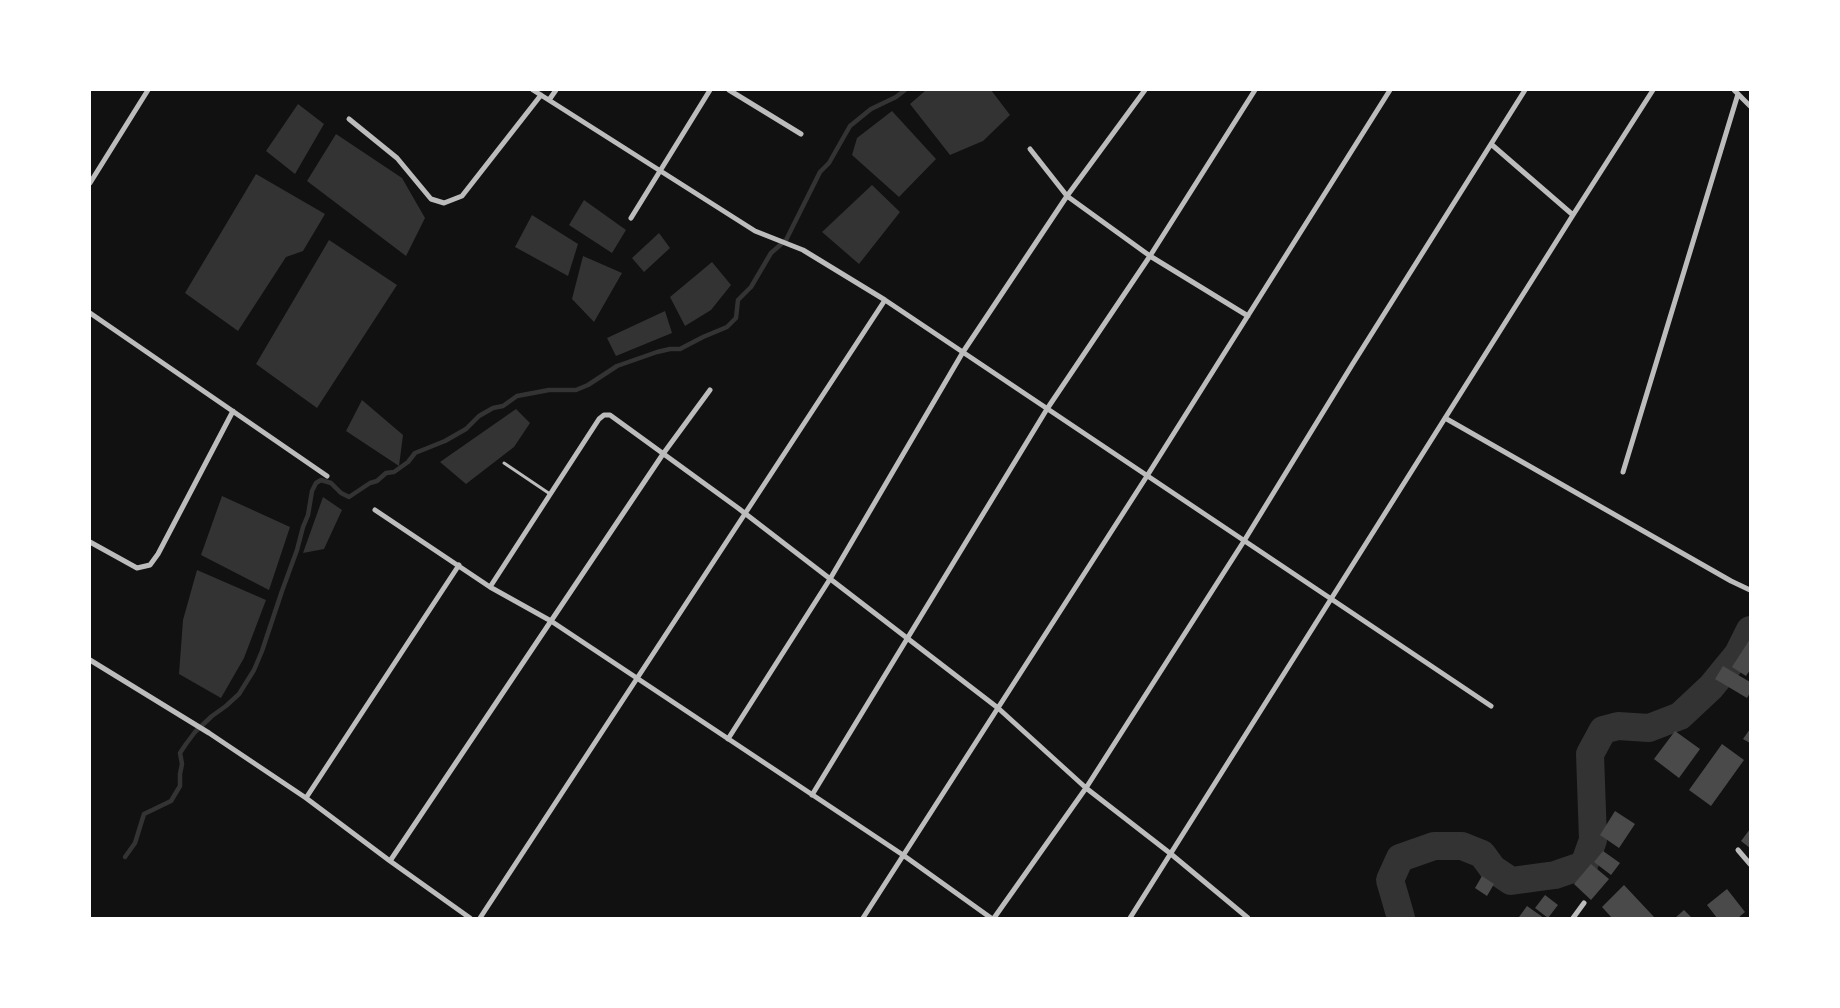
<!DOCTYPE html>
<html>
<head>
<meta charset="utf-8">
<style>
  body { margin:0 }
  #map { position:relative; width:1840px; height:1008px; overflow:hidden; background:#111; font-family:Literata,serif }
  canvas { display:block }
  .frame { position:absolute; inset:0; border:91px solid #fff; pointer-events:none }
</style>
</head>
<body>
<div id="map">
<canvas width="1840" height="1008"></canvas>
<div class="frame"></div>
</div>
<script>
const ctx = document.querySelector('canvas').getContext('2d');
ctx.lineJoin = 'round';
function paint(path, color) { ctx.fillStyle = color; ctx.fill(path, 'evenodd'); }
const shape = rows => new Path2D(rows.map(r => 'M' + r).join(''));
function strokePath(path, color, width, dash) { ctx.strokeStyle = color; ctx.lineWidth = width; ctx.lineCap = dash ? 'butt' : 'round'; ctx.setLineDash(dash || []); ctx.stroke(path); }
paint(shape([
  [926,90,991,90,1010,115,983,141,950,155,910,104],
  [298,104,324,124,295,174,266,151],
  [892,111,936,159,899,197,852,155,857,138],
  [336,134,402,178,425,218,406,256,307,181],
  [256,174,325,214,303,251,286,257,238,331,185,293],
  [872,185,900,212,859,264,822,232],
  [584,200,626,230,612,253,569,225],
  [532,215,578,244,568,276,515,247],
  [659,233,670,248,644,272,632,258],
  [329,240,397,285,317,408,256,364],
  [583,256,622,273,594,322,572,299],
  [712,262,731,285,711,310,685,326,670,297],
  [665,311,672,333,616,356,607,338],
  [362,400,403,435,399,466,346,431],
  [516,409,530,423,514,447,466,484,440,462],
  [222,496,290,527,269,590,201,555],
  [323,497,342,510,324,549,303,553],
  [197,570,266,600,244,658,221,698,179,674,183,620]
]), '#333');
strokePath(shape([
  [125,857,135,843,144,814,171,801,180,786,180,774,182,764,180,753,186,744,195,732,212,716,226,706,239,694,254,670,262,651,282,591,297,550,303,527,308,515,312,491,316,483,321,480,331,483,341,493,349,497,370,483,377,481,386,473,394,472,408,462,415,453,445,441,466,429,479,416,493,408,503,406,517,396,549,390,576,390,588,385,617,366,657,352,670,349,680,349,703,337,727,327,736,318,738,300,751,287,771,253,786,240,820,172,829,163,850,126,871,109,896,97,905,90]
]), '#333', 4.5);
strokePath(shape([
  [1401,918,1390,880,1400,858,1434,846,1462,846,1482,854,1493,869,1511,881,1555,875,1584,865,1593,840,1590,754,1603,730,1618,726,1649,728,1680,716,1711,687,1738,654,1750,630]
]), '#333', 28);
paint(shape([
  [1750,639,1750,670,1746,676,1732,667],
  [1723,666,1750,682,1750,693,1747,698,1715,679],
  [1750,729,1750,743,1743,739],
  [1675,731,1700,749,1679,778,1654,759],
  [1722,744,1744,760,1711,806,1689,790],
  [1615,811,1635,824,1619,848,1600,835],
  [1750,829,1750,848,1741,841],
  [1603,851,1620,863,1611,875,1594,862],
  [1591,864,1609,879,1591,900,1574,884],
  [1482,876,1494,884,1487,896,1475,888],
  [1624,885,1655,918,1612,918,1602,907],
  [1727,889,1745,912,1738,918,1717,918,1707,905],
  [1545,895,1558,905,1548,918,1535,908],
  [1527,906,1544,918,1519,917],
  [1684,910,1692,918,1675,918]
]), '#4a4a4a');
strokePath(shape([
  [504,463,550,494]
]), '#bcbcbc', 3);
strokePath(shape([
  [533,90,755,231,803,250,885,300,1491,706],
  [729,90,801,134],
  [1734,90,1750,106],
  [549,100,556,90],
  [349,119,397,158,431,199,444,203,462,196,541,95],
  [1491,144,1573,215],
  [1030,149,1067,196,1150,256,1248,316],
  [90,183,148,90],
  [631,218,710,90],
  [90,313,327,476],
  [1445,418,1731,581,1750,590],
  [1623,472,1738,94],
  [375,510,490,587,551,621,903,855,991,918],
  [90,542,137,568,150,565,158,554,233,411],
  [490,587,599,419,604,415,610,415,738,508,998,708,1086,788,1171,854,1248,918],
  [90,660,209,733,306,798,390,861,470,918],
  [728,739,830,579,963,352,1067,196,1145,90],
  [812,795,1047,409,1150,256,1255,90],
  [306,798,459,565],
  [1738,850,1750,864],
  [390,861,663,454,710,390],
  [480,918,885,300],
  [863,918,1147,476,1390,90],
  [994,918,1086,788,1244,541,1352,365,1525,90],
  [1130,918,1573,215,1653,90],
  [1573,918,1584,903]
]), '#bcbcbc', 5);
</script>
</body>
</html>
